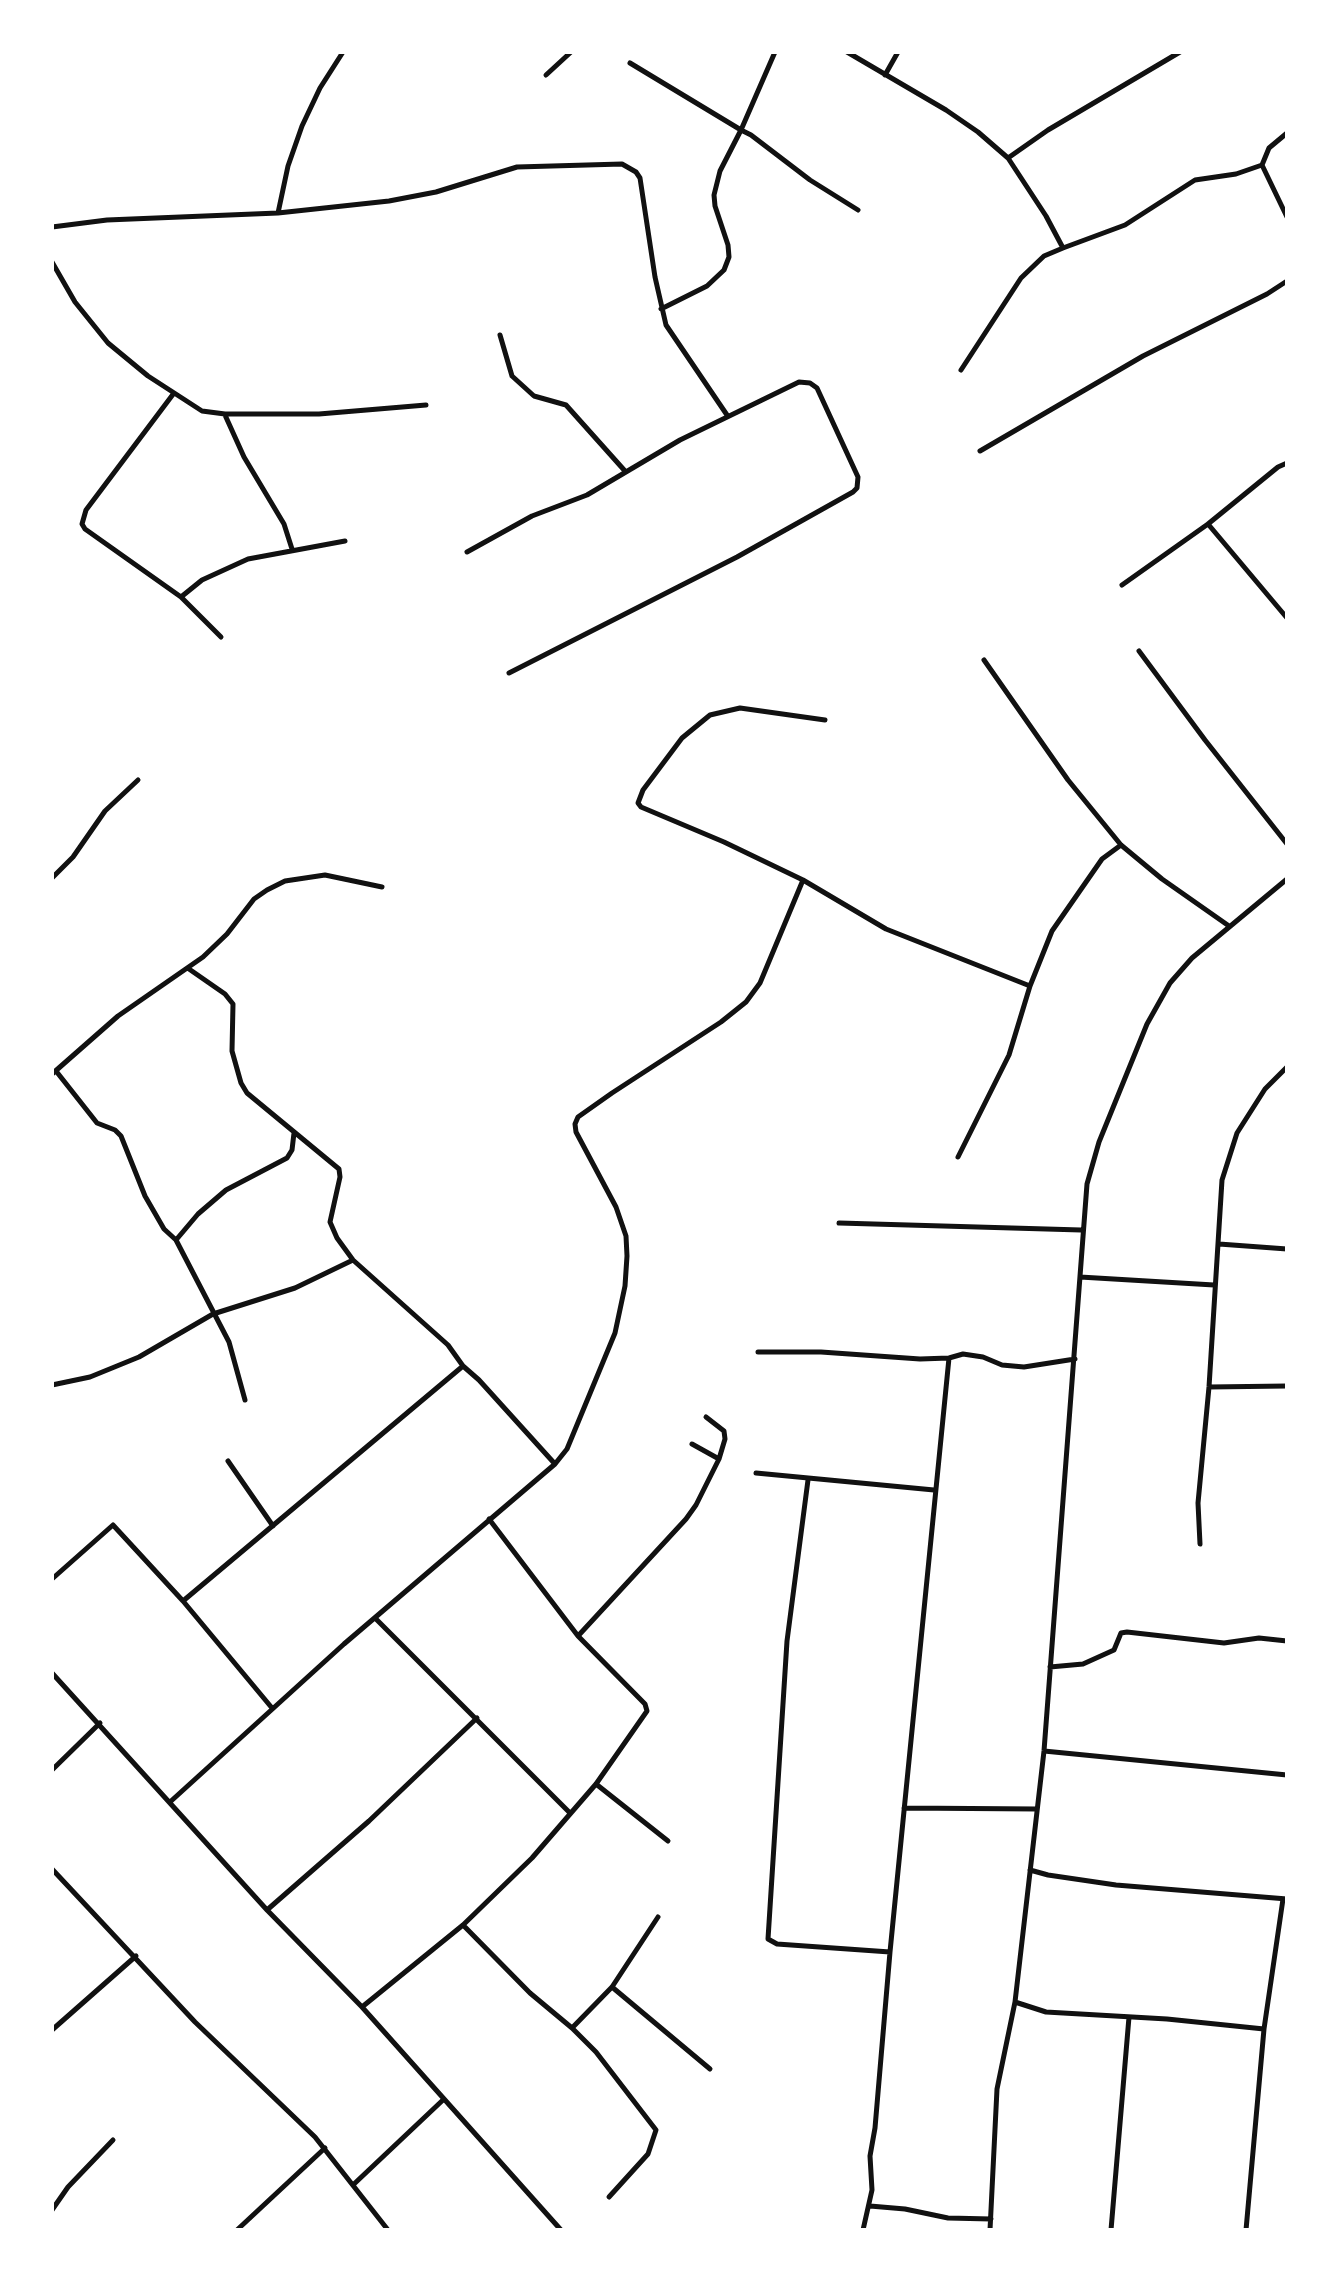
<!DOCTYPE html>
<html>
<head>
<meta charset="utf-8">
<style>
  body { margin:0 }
  #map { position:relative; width:1339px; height:2282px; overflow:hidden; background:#fff; font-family:"Fira Sans",sans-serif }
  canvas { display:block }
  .frame { position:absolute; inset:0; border:54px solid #fff; pointer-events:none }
</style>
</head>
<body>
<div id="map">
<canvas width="1339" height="2282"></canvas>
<div class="frame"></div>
</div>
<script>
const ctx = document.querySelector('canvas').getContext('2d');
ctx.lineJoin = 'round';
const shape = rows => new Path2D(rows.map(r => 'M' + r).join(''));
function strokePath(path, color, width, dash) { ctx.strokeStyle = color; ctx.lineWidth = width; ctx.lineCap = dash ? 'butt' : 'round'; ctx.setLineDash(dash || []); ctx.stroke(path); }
strokePath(shape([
  [775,52,741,130,751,135,810,180,858,210],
  [847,52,946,110,978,132,1008,158,1046,216,1063,248,1125,225,1195,180,1236,174,1262,165],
  [630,63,741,130,720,171,714,195,715,206,728,245,729,257,724,270,707,286,661,309],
  [546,75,571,52],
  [885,75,898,52],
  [1287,133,1269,148,1262,165,1287,217],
  [1008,158,1048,130,1180,52],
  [278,213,288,166,302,126,320,88,343,52],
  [52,227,107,220,278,213,389,201,436,192,517,167,622,164,636,172,640,178,655,277,666,325,727,415],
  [52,262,75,302,108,343,148,376,202,411,225,414,319,414,426,405],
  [500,335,512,376,534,396,566,405,625,471],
  [961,370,1021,278,1044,256,1063,248],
  [174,393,86,510,82,524,85,529,181,597,221,637],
  [225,415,244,457,284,524,292,549],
  [980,451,1143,356,1267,294,1287,281],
  [1208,524,1287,618],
  [467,552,532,516,587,495,680,440,799,382,810,383,817,388,858,477,857,488,853,492,737,557,509,673],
  [1122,585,1208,524,1278,467,1287,463],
  [181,597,202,580,248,559,345,541],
  [1139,651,1205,740,1287,844],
  [984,660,1068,780,1121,845,1162,879,1229,926],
  [825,720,740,708,710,715,682,738,643,790,638,803,641,807,724,842,803,880,886,929,1030,986],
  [52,878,73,857,105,811,138,780],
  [189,969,225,994,233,1004,232,1051,241,1083,247,1093,339,1169,340,1177,330,1222,337,1238,353,1260,448,1345,463,1366],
  [56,1071,97,1123,115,1130,121,1136,145,1196,164,1229,176,1240,229,1342,245,1400],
  [52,1074,118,1016,203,957,227,934,254,899,267,890,285,881,325,875,382,887],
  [958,1157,1009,1055,1030,986,1052,931,1102,859,1121,845],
  [839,1223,1081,1230],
  [176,1240,198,1214,226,1190,287,1158,292,1150,294,1133],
  [1219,1244,1287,1249],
  [1080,1277,1214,1285],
  [758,1352,821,1352,920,1359,949,1358,963,1354,983,1357,1002,1365,1024,1367,1075,1359],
  [52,1385,90,1377,139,1357,213,1314,295,1288,353,1260],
  [1209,1387,1287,1386],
  [692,1444,719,1459],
  [228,1461,273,1526],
  [756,1473,934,1490],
  [808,1480,787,1641,768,1939,777,1944,890,1952],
  [1200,1544,1198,1503,1209,1387,1222,1180,1237,1133,1265,1089,1287,1067],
  [52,1579,113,1525,183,1601,272,1708],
  [183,1601,463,1366,479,1380,555,1464],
  [375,1618,570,1813],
  [578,1636,686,1519,696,1505,719,1459,725,1439,724,1431,706,1417],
  [1050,1667,1083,1664,1114,1650,1121,1633,1127,1632,1224,1643,1259,1638,1287,1641],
  [52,1673,267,1910,362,2007,561,2230],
  [1044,1751,1287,1775],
  [52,1770,100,1723],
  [596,1784,668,1841],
  [170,1802,344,1644,555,1464,567,1449,615,1333,625,1286,627,1256,626,1236,616,1207,576,1132,575,1124,578,1117,612,1093,721,1022,746,1002,760,983,803,880],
  [904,1808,1037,1809],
  [52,1869,195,2022,315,2137,388,2230],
  [1030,1870,1048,1875,1116,1885,1287,1899],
  [267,1910,369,1821,477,1718],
  [463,1925,530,1993,572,2028,596,2052,656,2130,648,2154,609,2197],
  [612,1987,710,2069],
  [1015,2002,1046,2012,1167,2019,1264,2029],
  [362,2007,463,1925,532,1858,596,1784,647,1711,645,1704,578,1636,489,1519],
  [572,2028,612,1987,658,1917],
  [52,2030,136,1956],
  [354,2184,444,2099],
  [870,2206,905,2209,948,2218,991,2219],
  [52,2210,68,2187,113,2140],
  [237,2230,325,2148],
  [863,2230,872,2190,870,2156,875,2128,890,1952,949,1358],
  [990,2230,997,2089,1015,2002,1044,1751,1087,1184,1099,1142,1147,1024,1170,983,1192,958,1287,879],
  [1111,2230,1129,2017],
  [1246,2230,1264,2029,1283,1899]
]), '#111', 5);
</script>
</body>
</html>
